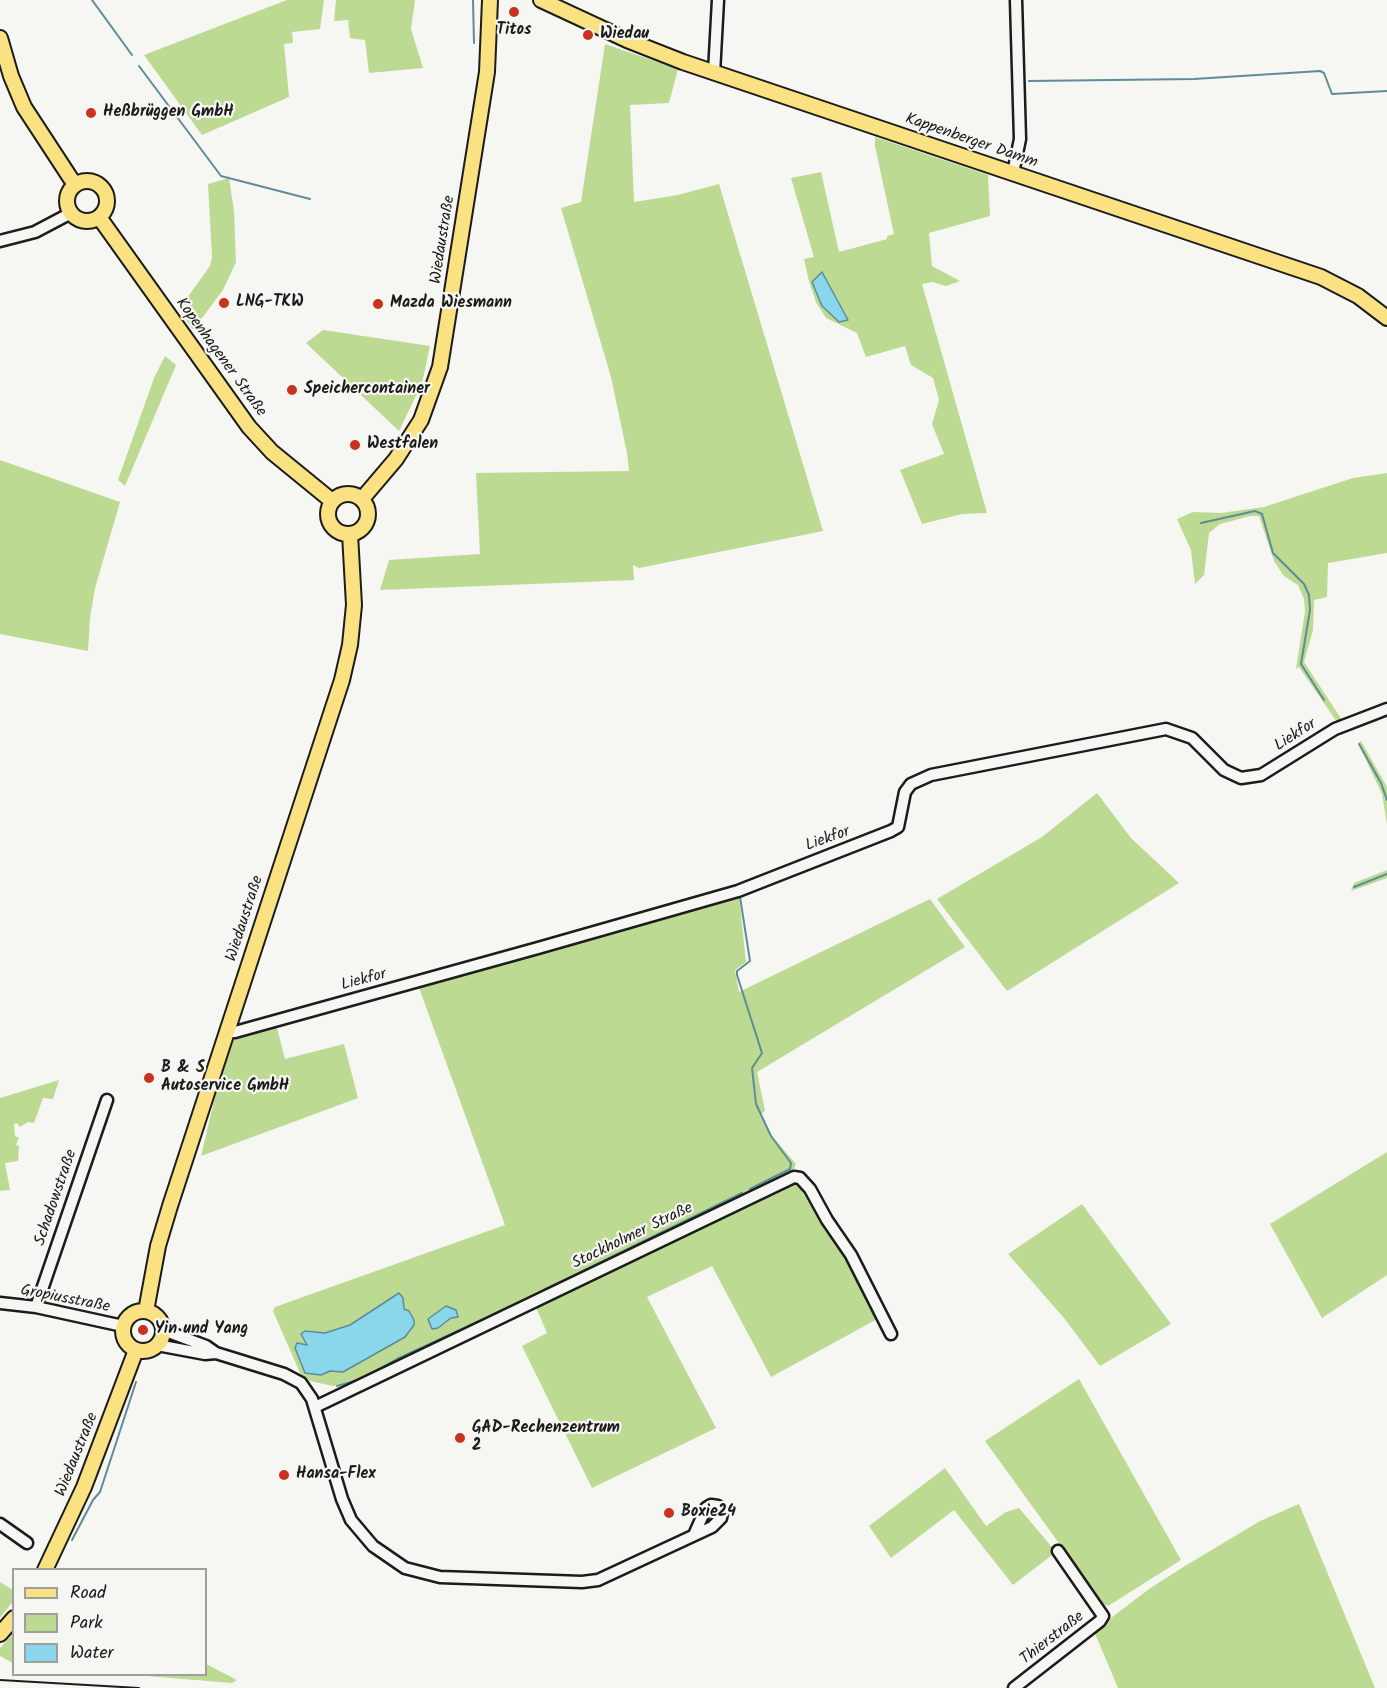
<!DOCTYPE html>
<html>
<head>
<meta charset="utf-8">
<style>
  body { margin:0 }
  #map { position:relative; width:1387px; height:1688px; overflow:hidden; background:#f6f6f2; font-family:Kalam,sans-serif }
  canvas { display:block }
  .legend { position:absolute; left:12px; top:1568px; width:195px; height:108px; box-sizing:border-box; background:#f6f6f2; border:2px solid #9f9f9c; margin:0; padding:8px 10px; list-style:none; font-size:18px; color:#1c1c1c }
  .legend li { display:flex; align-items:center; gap:12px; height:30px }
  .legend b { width:30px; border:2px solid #9f9f9c }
</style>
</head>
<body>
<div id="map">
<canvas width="1387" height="1688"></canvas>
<ul class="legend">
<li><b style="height:8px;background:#fae181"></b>Road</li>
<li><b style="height:16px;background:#bcda92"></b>Park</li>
<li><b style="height:16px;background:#8ad6ea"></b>Water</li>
</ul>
</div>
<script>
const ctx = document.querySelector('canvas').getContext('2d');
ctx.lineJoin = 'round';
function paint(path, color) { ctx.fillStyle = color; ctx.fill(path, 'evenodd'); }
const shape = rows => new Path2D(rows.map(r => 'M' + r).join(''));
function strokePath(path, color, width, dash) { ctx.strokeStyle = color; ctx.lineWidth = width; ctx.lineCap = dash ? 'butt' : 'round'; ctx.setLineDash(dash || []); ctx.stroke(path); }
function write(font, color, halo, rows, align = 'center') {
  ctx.font = font + ' Kalam,sans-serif'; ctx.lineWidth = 4.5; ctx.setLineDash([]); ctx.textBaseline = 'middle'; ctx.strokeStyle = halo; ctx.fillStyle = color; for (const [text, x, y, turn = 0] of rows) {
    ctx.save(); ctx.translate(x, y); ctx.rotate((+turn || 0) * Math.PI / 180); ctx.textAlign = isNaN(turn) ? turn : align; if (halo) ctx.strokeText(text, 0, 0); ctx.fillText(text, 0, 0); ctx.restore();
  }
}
paint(shape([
  [287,0,324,0,320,29,292,32,293,43,284,44,289,97,202,135,144,55],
  [336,0,415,0,411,29,423,68,369,73,365,40,350,38,348,20,334,21],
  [605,44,678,69,669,103,630,105,634,202,678,195,719,184,823,531,639,568,633,565,634,580,380,590,389,560,480,554,476,473,629,471,627,453,611,377,561,208,581,202],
  [875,137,988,175,990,216,929,233,932,266,960,281,946,286,932,282,922,284,987,513,962,514,922,524,900,470,944,454,932,424,939,400,933,378,911,365,905,346,866,357,857,333,826,318,816,302,809,281,804,259,814,257,791,178,821,172,839,252,887,239,887,236,894,234,875,146],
  [229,178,234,211,236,262,223,290,193,330,179,309,210,266,212,257,208,184],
  [323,330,430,346,422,383,399,431,306,343],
  [165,356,176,365,125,486,118,480,154,378],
  [0,460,120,502,95,588,90,618,88,651,0,634],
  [1387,473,1387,553,1328,563,1327,597,1314,600,1313,630,1304,662,1342,720,1337,722,1299,667,1296,669,1305,612,1304,599,1298,585,1284,576,1274,561,1259,516,1250,516,1220,524,1209,533,1204,575,1195,584,1191,550,1177,519,1193,512,1221,513,1264,507,1353,478],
  [1361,741,1387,787,1387,824,1382,794,1358,743],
  [1097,793,1131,838,1179,883,1007,991,937,899,1042,837],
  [1387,870,1387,878,1351,891,1354,883],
  [739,896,746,962,735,970,739,992,930,899,965,947,757,1072,765,1111,760,1115,772,1136,796,1164,793,1171,371,1375,333,1386,310,1381,300,1373,273,1311,275,1307,505,1225,418,985],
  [276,1024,285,1059,344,1044,358,1098,201,1156,216,1093,234,1036],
  [59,1080,53,1099,43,1098,34,1123,28,1122,20,1127,17,1123,14,1124,15,1136,19,1138,16,1145,19,1146,18,1161,5,1163,10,1190,0,1191,0,1098],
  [1387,1152,1387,1275,1322,1318,1270,1224],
  [794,1178,881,1317,771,1377,712,1266,647,1297,716,1428,592,1488,522,1346,547,1333,535,1305],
  [1082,1204,1171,1324,1100,1366,1064,1318,1008,1254],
  [1079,1379,1181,1560,1108,1606,1103,1604,985,1441],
  [945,1468,986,1526,1006,1512,1019,1508,1056,1552,1013,1585,954,1510,891,1558,869,1526],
  [1299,1504,1375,1688,1118,1688,1094,1631,1149,1589,1185,1566,1260,1521],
  [0,1582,13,1590,14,1600,0,1618],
  [13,1634,14,1663,13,1663,0,1656,0,1648],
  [206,1664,237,1680,232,1683,135,1675,206,1674]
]), '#bcda92');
const water = shape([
  [822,272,848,320,839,322,822,306,812,282,822,272],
  [399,1293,403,1298,404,1309,409,1311,414,1320,414,1325,405,1337,343,1372,330,1371,321,1375,305,1373,295,1348,297,1343,307,1345,301,1334,305,1331,325,1333,350,1325,399,1293],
  [446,1306,456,1310,458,1317,451,1318,438,1328,432,1329,428,1319,446,1306]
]);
paint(water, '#8ad6ea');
strokePath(water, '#5e8c98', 1.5);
strokePath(shape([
  [92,0,132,55],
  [473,0,474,43],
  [139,66,221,176,310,199],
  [1029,81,1194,79,1320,71,1324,73,1332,94,1387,91],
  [1201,523,1255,511,1262,514,1273,553,1304,584,1309,595,1310,610,1301,664,1324,700],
  [1359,744,1381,783,1387,800],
  [1354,887,1387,874],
  [740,897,750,961,737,971,737,975,762,1053,752,1068,756,1104,771,1136,791,1163,790,1169,750,1189],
  [544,1290,742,1193],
  [337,1386,361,1379,397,1359,525,1300],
  [72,1540,93,1500,100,1492,136,1382]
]), '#5e8c98', 2);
const minor = shape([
  [714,73,718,0],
  [1013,173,1020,139,1016,0],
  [0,241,35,232,71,213],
  [227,1032,235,1032,538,948,738,891,891,831,898,827,905,792,911,784,931,775,1166,729,1192,738,1224,770,1241,778,1261,775,1335,729,1387,709],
  [0,1303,36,1307,123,1326],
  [36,1307,107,1100],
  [163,1330,206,1346,216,1353,284,1374,301,1383,312,1399,342,1499,351,1520,373,1546,405,1568,440,1577,582,1582,598,1580,712,1527,721,1518,722,1513,718,1506,711,1505,706,1508,694,1535],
  [157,1345,205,1354,216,1353],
  [315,1407,794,1177,800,1178,810,1189,827,1220,851,1255,891,1334],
  [0,1524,27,1543],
  [1014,1688,1100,1621,1103,1616,1058,1551]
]);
const major = shape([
  [541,0,627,40,683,62,1321,277,1358,296,1387,318],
  [0,38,11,76,24,107,75,185],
  '67 201a20 20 0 1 1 40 0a20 20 0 1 1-40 0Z',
  [99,217,249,427,272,452,332,501],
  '328 514a20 20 0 1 1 40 0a20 20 0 1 1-40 0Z',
  [362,499,396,459,421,420,440,367,487,72,490,0],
  [146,1311,158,1246,170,1206,342,680,350,645,354,605,350,534],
  '123 1331a20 20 0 1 1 40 0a20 20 0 1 1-40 0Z',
  [45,1570,84,1487,136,1350],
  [0,1634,14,1618]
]);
strokePath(minor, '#1c1c1c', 15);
strokePath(major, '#1c1c1c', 18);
strokePath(minor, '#f6f6f2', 10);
strokePath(major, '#fae181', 14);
strokePath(shape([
  [0,1680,139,1688]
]), '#1c1c1c', 2);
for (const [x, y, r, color] of [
  [514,12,6,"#c8321e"],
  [588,35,6,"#c8321e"],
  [91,113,6,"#c8321e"],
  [224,303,6,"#c8321e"],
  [378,304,6,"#c8321e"],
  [292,390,6,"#c8321e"],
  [355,445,6,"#c8321e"],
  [149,1078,6,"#c8321e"],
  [143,1330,6,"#c8321e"],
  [460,1438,6,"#c8321e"],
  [284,1475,6,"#c8321e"],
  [669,1513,6,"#c8321e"]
]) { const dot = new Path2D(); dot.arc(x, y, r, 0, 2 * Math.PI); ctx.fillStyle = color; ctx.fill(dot); strokePath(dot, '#f6f6f2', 2); }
write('bold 16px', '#1c1c1c', '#f6f6f2', [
  ["Titos",514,31,"center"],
  ["Wiedau",600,35],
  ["Heßbrüggen GmbH",103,113],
  ["LNG-TKW",236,303],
  ["Mazda Wiesmann",390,304],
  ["Speichercontainer",304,390],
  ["Westfalen",367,445],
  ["B & S",161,1069],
  ["Autoservice GmbH",161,1087],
  ["Yin und Yang",155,1330],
  ["GAD-Rechenzentrum",472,1429],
  ["2",472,1447],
  ["Hansa-Flex",296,1475],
  ["Boxie24",681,1513]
], 'left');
write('16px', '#1c1c1c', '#f6f6f2', [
  ["Kappenberger Damm",971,142,19],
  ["Wiedaustraße",444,240,-81],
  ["Kopenhagener Straße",220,358,54],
  ["Liekfor",1296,736,-33],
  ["Liekfor",828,840,-20],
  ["Wiedaustraße",246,919,-72],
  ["Liekfor",364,981,-15],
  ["Schadowstraße",57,1198,-71],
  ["Stockholmer Straße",633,1237,-26],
  ["Gropiusstraße",65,1300,11],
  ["Wiedaustraße",78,1455,-68],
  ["Thierstraße",1053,1639,-38]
]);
</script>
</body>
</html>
